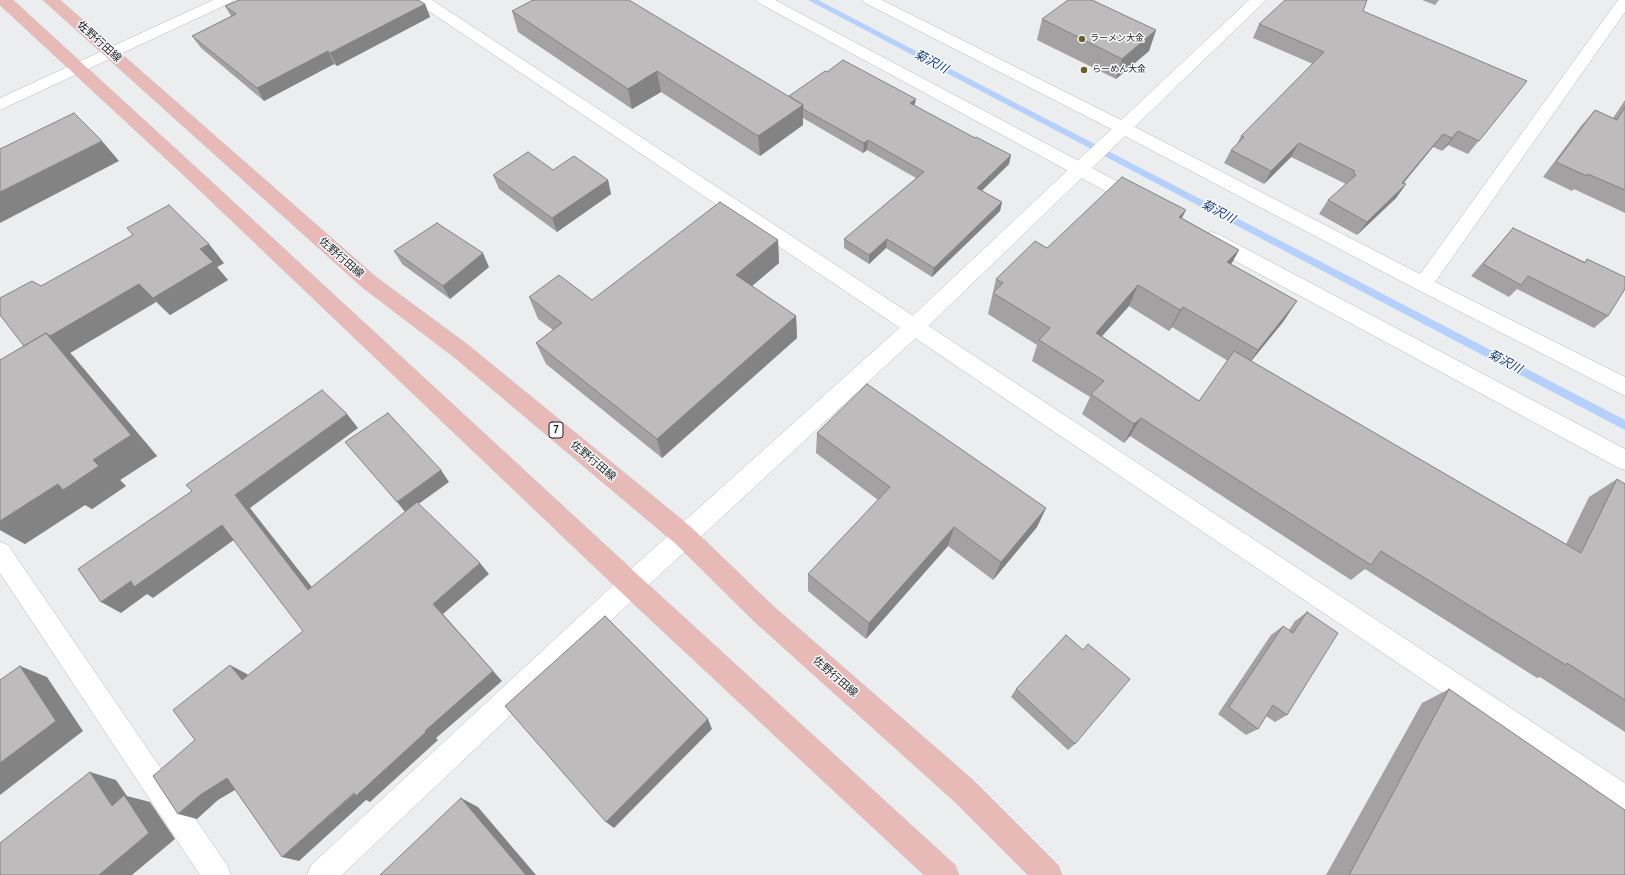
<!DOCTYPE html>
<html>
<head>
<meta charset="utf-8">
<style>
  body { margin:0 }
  canvas { display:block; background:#ebedee }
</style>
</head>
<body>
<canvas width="1625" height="875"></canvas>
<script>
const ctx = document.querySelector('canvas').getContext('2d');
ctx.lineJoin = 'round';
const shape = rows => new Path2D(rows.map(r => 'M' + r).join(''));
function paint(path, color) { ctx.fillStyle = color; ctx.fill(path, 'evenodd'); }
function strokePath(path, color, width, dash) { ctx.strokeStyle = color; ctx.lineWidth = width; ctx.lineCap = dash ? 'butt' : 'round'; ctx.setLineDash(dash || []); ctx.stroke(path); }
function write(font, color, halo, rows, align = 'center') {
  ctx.font = font + ' Arial,"Noto Sans JP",sans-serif'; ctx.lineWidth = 3; ctx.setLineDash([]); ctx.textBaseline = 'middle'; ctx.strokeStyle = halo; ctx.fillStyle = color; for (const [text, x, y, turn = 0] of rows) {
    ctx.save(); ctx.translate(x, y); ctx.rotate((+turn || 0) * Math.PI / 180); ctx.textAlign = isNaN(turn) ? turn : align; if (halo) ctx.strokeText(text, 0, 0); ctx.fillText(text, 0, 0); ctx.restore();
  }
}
paint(shape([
  [808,0,818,0,1625,420,1625,430,808,0]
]), '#b6d0fc');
const minor = shape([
  [213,0,233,0,230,3,0,110,0,98,213,0],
  [414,0,432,0,1625,783,1625,813,1615,809,417,3,414,0],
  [756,0,775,0,1145,196,1148,201,1145,206,1139,207,1133,206,759,3,756,0],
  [862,0,882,0,1129,124,1420,274,1618,0,1625,0,1625,12,1435,282,1625,377,1625,396,1416,289,1117,132,865,3,862,0],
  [1211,232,1218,234,1625,449,1625,470,1617,467,1204,244,1202,239,1204,234,1211,232],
  [0,542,8,545,227,865,231,875,200,875,0,573,0,542],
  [631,574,640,577,643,585,640,593,342,875,307,875,311,865,622,577,631,574]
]);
const tertiary = shape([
  [1249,0,1266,0,921,333,640,593,631,596,622,593,619,585,622,577,907,321,1249,0]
]);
const primary = shape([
  [0,0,13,0,202,173,640,577,955,865,959,875,924,875,622,593,190,181,0,5,0,0],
  [43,0,60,0,376,277,468,345,692,528,773,606,974,781,1058,865,1062,875,1028,875,954,801,755,622,676,544,454,357,362,287,43,0]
]);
strokePath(minor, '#b7b8ba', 1);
strokePath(tertiary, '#b7b8ba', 1);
strokePath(primary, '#c9c9c9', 1);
paint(minor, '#fff');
paint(tertiary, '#fff');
paint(primary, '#e7bab8');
paint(shape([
  [1422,0,1439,0,1435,5],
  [425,4,430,17,337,66,334,64,264,101,201,48,192,36,231,16,225,6],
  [512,11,789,96,915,106,1009,164,982,191,1002,202,1000,211,932,277,886,248,869,264,844,248,844,239,916,178,867,150,863,153,803,118,803,125,760,156,661,92,632,109,518,32],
  [1363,11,1516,95,1468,154,1448,145,1442,151,1433,147,1403,183,1406,184,1396,198,1357,235,1319,214,1328,200,1346,184,1291,157,1264,184,1224,163,1231,150,1237,144,1241,136,1313,64,1253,38,1259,24],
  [1042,19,1156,30,1149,51,1116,79,1037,40],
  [1625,100,1625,213,1574,189,1572,191,1543,177,1581,126,1595,110,1613,118],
  [553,170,608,180,611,194,557,232,499,189,493,175],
  [1182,218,1239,250,1231,264,1297,301,1283,322,1251,361,1566,544,1589,497,1617,479,1625,484,1625,732,1540,677,1537,678,1365,569,1351,580,1130,436,1124,443,1082,414,1090,397,1032,361,1037,345,988,314,996,279,1047,248],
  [1129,306,1169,331,1172,327,1228,361,1199,401,1102,336],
  [1513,228,1585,262,1587,259,1608,316,1594,328,1517,289,1509,297,1471,276],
  [778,240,779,263,752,286,796,316,797,338,662,458,546,364,536,343,553,330,538,319,529,297,592,300],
  [394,251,489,267,450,299,402,264],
  [224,263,217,267,228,280,170,315,156,302,70,353,73,356,157,456,120,480,126,486,92,509,85,505,25,544,0,530,0,360,24,346,41,286],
  [817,433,1046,508,1037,527,993,580,948,546,866,639,808,591,808,574,878,500,816,453],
  [1307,612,1287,715,1275,722,1266,716,1258,729,1246,735,1218,714,1271,635,1283,626,1289,630,1295,621],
  [1083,650,1075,744,1068,750,1011,697,1016,689],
  [1449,689,1625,875,1326,875,1422,703]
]), '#a3a1a2');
paint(shape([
  [425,4,430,17,337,66,330,53],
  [1156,30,1149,51,1116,79,1122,59],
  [328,51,334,64,264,101,257,88],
  [657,71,661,92,632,109,628,89],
  [916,99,914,108,910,103],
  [803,105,803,125,760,156,758,136],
  [1458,131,1448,145,1442,151,1452,138],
  [1443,134,1433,147,1393,196,1402,183],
  [868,140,867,150,863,153,864,143],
  [102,141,119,161,0,223,0,192],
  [1299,143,1291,157,1264,184,1271,171],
  [1011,155,1009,164,975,197,977,188],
  [608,180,611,194,557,232,552,218],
  [1406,184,1396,198,1357,235,1367,222],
  [1002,202,1000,211,932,277,934,268],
  [1186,210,1175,232,1179,217],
  [887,239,886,248,869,264,869,255],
  [778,240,779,263,738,298,736,275],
  [209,244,224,263,217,267,228,280,170,315,153,298,200,249],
  [1239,250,1227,272,1227,262],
  [483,253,489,267,450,299,443,286],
  [139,284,156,302,70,353,73,356,157,456,120,480,126,486,92,509,85,505,25,544,0,530,0,521,93,460,46,333],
  [1138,285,1129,306,1087,353,1096,333],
  [1297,301,1283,322,1244,370,1258,350],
  [1183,307,1172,327,1169,331,1180,310],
  [796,316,797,338,662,458,657,439],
  [347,414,358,428,250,508,322,600,308,590,235,495],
  [1141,418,1130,436,1124,443,1134,424],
  [441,470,449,482,406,513,397,502],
  [1046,508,1037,527,993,580,1001,562],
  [222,525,238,537,153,598,147,594,121,613,101,602,131,581],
  [954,527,948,546,866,639,869,623],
  [480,563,489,574,443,614,502,681,436,738,438,740,370,802,366,800,299,861,282,857,425,731,433,604],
  [230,665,247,674,259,689,242,680],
  [20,666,47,677,83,731,0,795,0,763],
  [708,719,712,729,614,828,606,822],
  [90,772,116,780,127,796,150,802,175,839,132,875,99,875,112,806],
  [227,778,245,784,218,800,197,819,178,814,200,795],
  [461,798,478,807,536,875,526,875]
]), '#848384');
const building = shape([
  [239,0,418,0,425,4,330,53,328,51,257,88,192,36,236,14,225,6,239,0],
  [533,0,629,0,803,105,758,136,657,71,628,89,512,11,533,0],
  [1068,0,1092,0,1156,30,1122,59,1042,19,1068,0],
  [1285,0,1367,0,1363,11,1527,81,1479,141,1458,131,1452,138,1443,134,1402,183,1406,184,1367,222,1328,200,1356,175,1353,173,1355,171,1299,143,1271,171,1231,150,1244,137,1241,136,1324,52,1259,24,1285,0],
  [843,60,916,99,910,103,975,138,976,137,1011,155,977,188,1002,202,934,268,887,239,869,255,844,239,924,172,868,140,864,143,803,109,803,105,789,96,825,71,827,72,843,60],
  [1625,107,1625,190,1588,174,1587,176,1556,162,1595,110,1617,120,1625,107],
  [74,113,102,141,0,192,0,149,74,113],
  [528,152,553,170,574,156,608,180,552,218,493,175,528,152],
  [1122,177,1186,210,1179,217,1239,250,1227,262,1297,301,1258,350,1183,307,1180,310,1138,285,1096,333,1199,401,1234,351,1581,553,1617,479,1625,484,1625,700,1567,663,1566,665,1381,551,1371,565,1141,418,1134,424,1091,394,1104,381,1039,340,1050,328,993,293,1003,283,996,279,1035,241,1047,248,1122,177],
  [720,202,778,240,736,275,796,316,657,439,536,343,562,323,529,297,559,275,592,300,720,202],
  [169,205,209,244,200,249,213,262,153,298,139,284,50,336,46,333,24,346,0,315,0,298,32,281,41,286,133,235,127,228,169,205],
  [437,223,483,253,443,286,394,251,437,223],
  [1513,228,1585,263,1587,259,1625,277,1625,289,1608,316,1528,276,1521,285,1483,264,1513,228],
  [46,333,131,435,93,460,99,466,63,490,58,484,0,521,0,360,46,333],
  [867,384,1046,508,1001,562,954,527,869,623,808,574,890,487,817,433,867,384],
  [322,390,347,414,235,495,308,590,417,502,480,563,433,604,493,671,425,731,426,732,356,796,354,793,282,857,227,778,200,795,178,814,153,776,195,740,173,710,230,665,242,680,303,631,222,525,134,587,131,581,101,602,78,569,192,491,186,485,322,390],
  [388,413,441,470,397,502,345,442,388,413],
  [1307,612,1338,633,1287,715,1273,705,1258,729,1229,707,1283,626,1293,633,1307,612],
  [605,616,708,719,606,822,505,706,605,616],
  [1066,635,1083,650,1088,644,1130,679,1075,744,1016,689,1066,635],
  [20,666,56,721,0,763,0,680,20,666],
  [1449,689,1625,810,1625,875,1349,875,1449,689],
  [90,772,112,806,124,795,149,833,99,875,0,875,0,843,90,772],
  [461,798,526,875,380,875,461,798]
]);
paint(building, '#bdbbbc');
strokePath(building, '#848384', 1);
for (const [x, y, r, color] of [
  [1082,39,4,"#6e5c2a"],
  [1084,70,4,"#6e5c2a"]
]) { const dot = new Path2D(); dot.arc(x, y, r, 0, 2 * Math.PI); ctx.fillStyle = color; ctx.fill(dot); strokePath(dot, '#f9fafc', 1.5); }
write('9px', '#1c1d1d', '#f9fafc', [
  ["ラーメン大金",1090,39],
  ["らーめん大金",1092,70]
], 'left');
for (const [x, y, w] of [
  [556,430,14]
]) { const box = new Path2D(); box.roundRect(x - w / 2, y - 8, w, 16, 3); ctx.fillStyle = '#f9fafc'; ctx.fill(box); strokePath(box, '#1c1d1d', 1); }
write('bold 10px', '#1c1d1d', null, [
  ["7",556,430]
]);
write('11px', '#1c1d1d', '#f9fafc', [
  ["佐野行田線",99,42,42],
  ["佐野行田線",341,258,41],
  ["佐野行田線",593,461,40],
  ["佐野行田線",835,677,41]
]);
write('italic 12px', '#113472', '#f9fafc', [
  ["菊沢川",931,62,28],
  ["菊沢川",1218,212,28],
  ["菊沢川",1505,362,28]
]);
</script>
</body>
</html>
